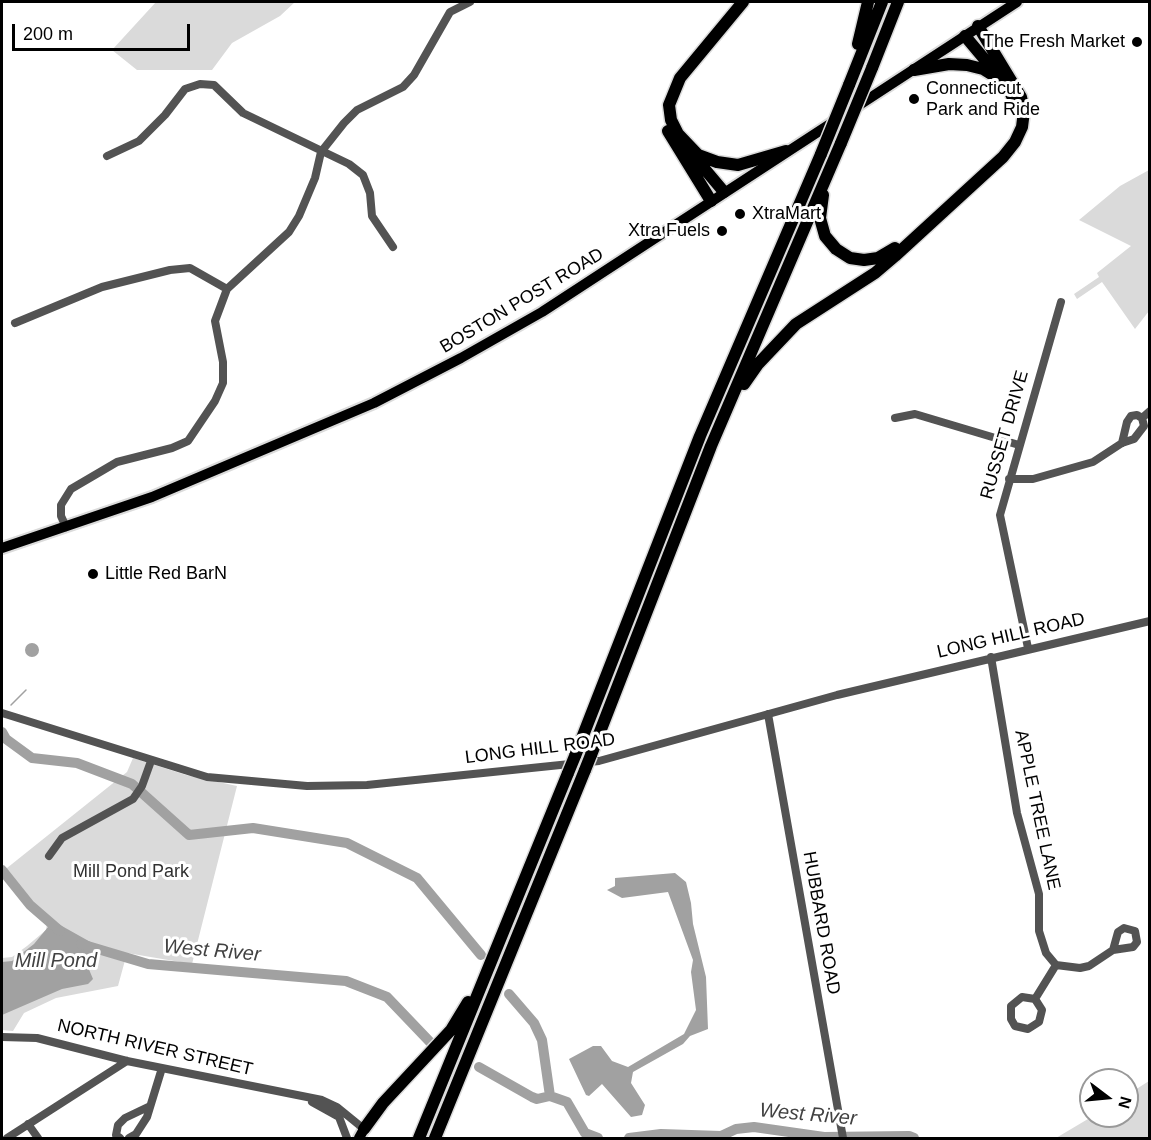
<!DOCTYPE html>
<html>
<head>
<meta charset="utf-8">
<style>
  body { margin:0 }
  #map { position:relative; width:1151px; height:1140px; overflow:hidden; background:#fff; font-family:Arial,sans-serif }
  canvas { display:block }
  .frame { position:absolute; inset:0; border:3px solid #000; pointer-events:none }
  .north { position:absolute; left:1079px; top:1068px; width:60px; height:60px; box-sizing:border-box; background:#fff; border:2px solid #999; border-radius:50%; rotate:106deg; font-size:16px; font-weight:700; line-height:24px; text-align:center; color:#000 }
  .north::after { content:''; display:block; margin:auto; width:21px; height:27px; background:#000; clip-path:polygon(50% 0,100% 100%,50% 72%,0 100%) }
  .scale { position:absolute; left:12px; top:24px; width:178px; height:27px; box-sizing:border-box; border:3px solid #000; border-top:0; padding-left:8px; font-size:18px; line-height:21px; white-space:nowrap; color:#000; -webkit-text-stroke:4px #fff; paint-order:stroke }
</style>
</head>
<body>
<div id="map">
<canvas width="1151" height="1140"></canvas>
<div class="frame"></div>
<div class="north">N</div>
<div class="scale">200 m</div>
</div>
<script>
const ctx = document.querySelector('canvas').getContext('2d');
ctx.lineJoin = 'round';
function paint(path, color) { ctx.fillStyle = color; ctx.fill(path, 'evenodd'); }
const shape = rows => new Path2D(rows.map(r => 'M' + r).join(''));
function strokePath(path, color, width, dash) { ctx.strokeStyle = color; ctx.lineWidth = width; ctx.lineCap = dash ? 'butt' : 'round'; ctx.setLineDash(dash || []); ctx.stroke(path); }
function write(font, color, halo, rows, align = 'center') {
  ctx.font = font + ' Arial,sans-serif'; ctx.lineWidth = 6; ctx.setLineDash([]); ctx.textBaseline = 'middle'; ctx.strokeStyle = halo; ctx.fillStyle = color; for (const [text, x, y, turn = 0] of rows) {
    ctx.save(); ctx.translate(x, y); ctx.rotate((+turn || 0) * Math.PI / 180); ctx.textAlign = isNaN(turn) ? turn : align; if (halo) ctx.strokeText(text, 0, 0); ctx.fillText(text, 0, 0); ctx.restore();
  }
}
paint(shape([
  [156,2,295,2,280,16,232,43,212,70,137,70,112,50],
  [1149,170,1149,311,1135,329,1102,282,1077,299,1074,294,1099,277,1097,273,1131,246,1079,220,1120,186],
  [133,758,186,775,237,786,192,964,127,953,118,986,56,998,24,1013,13,1031,2,1030,2,958,12,957,27,946,46,930,47,923,2,872,127,772],
  [1149,1081,1149,1138,1056,1138,1093,1116,1127,1116,1127,1095]
]), '#dadada');
paint(shape([
  '25 650a7 7 0 1 1 14 0a7 7 0 1 1-14 0Z',
  [675,873,686,882,691,903,693,924,706,977,708,1029,690,1036,683,1044,633,1072,631,1083,645,1105,642,1115,631,1117,602,1084,589,1096,586,1095,569,1059,593,1046,601,1046,612,1061,628,1067,684,1034,696,1010,691,972,693,960,668,892,622,898,607,890,615,886,615,878],
  [53,921,94,944,93,951,85,960,93,979,88,984,62,989,2,1015,2,962,12,961,34,944]
]), '#a1a1a1');
strokePath(shape([
  [11,705,26,690]
]), '#a1a1a1', 1.5);
strokePath(shape([
  [2,732,6,739,32,758,77,763,132,784,189,835,253,828,347,843,417,878,481,955],
  [2,870,30,905,60,931],
  [81,944,148,964,346,981,387,997,430,1042],
  [509,994,534,1023,542,1040,550,1096],
  [479,1067,532,1097,537,1099,550,1096],
  [550,1096,567,1102,585,1133,598,1138],
  [629,1138,661,1134,721,1136,736,1129,754,1127,824,1137,909,1136,914,1138]
]), '#a1a1a1', 10);
const major = shape([
  [2,548,152,497,374,403,461,358,542,312,1017,2],
  [359,1138,364,1129]
]);
const highway = shape([
  [743,2,680,78,669,105,671,120,678,134,698,155,717,162,738,165,786,151],
  [965,36,1007,86,1016,104],
  [858,44,868,2],
  [872,68,898,2],
  [914,70,949,64,967,65,983,69,996,77],
  [849,85,882,2],
  [668,131,711,201],
  [692,154,724,192],
  [823,195,820,218,825,236,836,249,850,258,864,260,878,258,895,248],
  [744,384,758,364,796,324,875,273,895,256,1003,157,1015,142,1022,127,1024,111,1021,97,978,26],
  [591,755,711,446,841,143],
  [575,756,700,436,821,154],
  [364,1129,383,1103,451,1030,468,1002],
  [419,1138,568,773],
  [435,1138,585,770]
]);
strokePath(major, '#dbdbdb', 14);
strokePath(highway, '#dbdbdb', 15);
strokePath(shape([
  [107,156,139,141,165,115,185,89,200,84,214,85,243,113,349,164,363,175,370,193,372,216,393,247],
  [15,323,102,287,170,270,190,268,227,289],
  [895,418,915,414,1019,445],
  [1142,418,1150,411],
  [1122,443,1127,422,1131,416,1137,415,1142,418],
  [1009,479,1033,479,1093,462,1122,443,1134,439,1144,426,1142,418],
  [66,527,61,516,61,505,71,489,117,462,172,448,188,441,215,401,223,383,223,362,215,321,227,289,289,232,299,216,315,178,321,152,344,123,357,110,403,87,414,75,450,12,470,2],
  [1028,648,1000,515,1061,302],
  [991,657,1017,813,1039,894,1039,931,1046,953,1056,965,1035,999,1022,997,1011,1006,1011,1019,1015,1026,1028,1029,1039,1022,1042,1010,1035,999],
  [2,713,207,777,307,786,367,785,599,761,837,695,1150,621],
  [768,714,843,1138],
  [49,856,62,838,133,799,142,786,151,761],
  [1056,965,1080,968,1089,966,1113,950,1133,947,1137,942,1135,931,1124,928,1118,932,1113,950],
  [2,1037,37,1038,127,1061,322,1100,337,1107,364,1129],
  [312,1102,339,1117,347,1138],
  [28,1124,38,1138],
  [7,1138,127,1061],
  [120,1138,116,1135,118,1125,125,1118,148,1107],
  [129,1138,136,1134,147,1117,162,1068]
]), '#535353', 8);
strokePath(major, '#000', 10);
strokePath(highway, '#000', 12);
const highwayBridge = shape([
  [841,143,872,68],
  [821,154,849,85],
  [585,770,591,755],
  [568,773,575,756]
]);
strokePath(highwayBridge, '#dbdbdb', 15, []);
strokePath(highwayBridge, '#000', 12);
for (const [x, y, r, color] of [
  [1137,42,6,"#000"],
  [914,99,6,"#000"],
  [740,214,6,"#000"],
  [722,231,6,"#000"],
  [93,574,6,"#000"]
]) { const dot = new Path2D(); dot.arc(x, y, r, 0, 2 * Math.PI); ctx.fillStyle = color; ctx.fill(dot); strokePath(dot, '#fff', 2); }
write('18px', '#000', '#fff', [
  ["The Fresh Market",1125,42,"right"],
  ["Connecticut",926,89],
  ["Park and Ride",926,110],
  ["XtraMart",752,214],
  ["Xtra Fuels",710,231,"right"],
  ["Little Red BarN",105,574]
], 'left');
write('18px', '#000', '#fff', [
  ["BOSTON POST ROAD",522,301,-31],
  ["RUSSET DRIVE",1005,435,-74],
  ["LONG HILL ROAD",1011,636,-13],
  ["LONG HILL ROAD",540,749,-7],
  ["APPLE TREE LANE",1037,810,78],
  ["HUBBARD ROAD",821,923,80],
  ["NORTH RIVER STREET",155,1048,13]
]);
write('18px', '#313131', '#fff', [
  ["Mill Pond Park",131,872]
]);
write('italic 20px', '#424242', '#fff', [
  ["West River",212,951,5],
  ["Mill Pond",56,961],
  ["West River",808,1115,5]
]);
</script>
</body>
</html>
